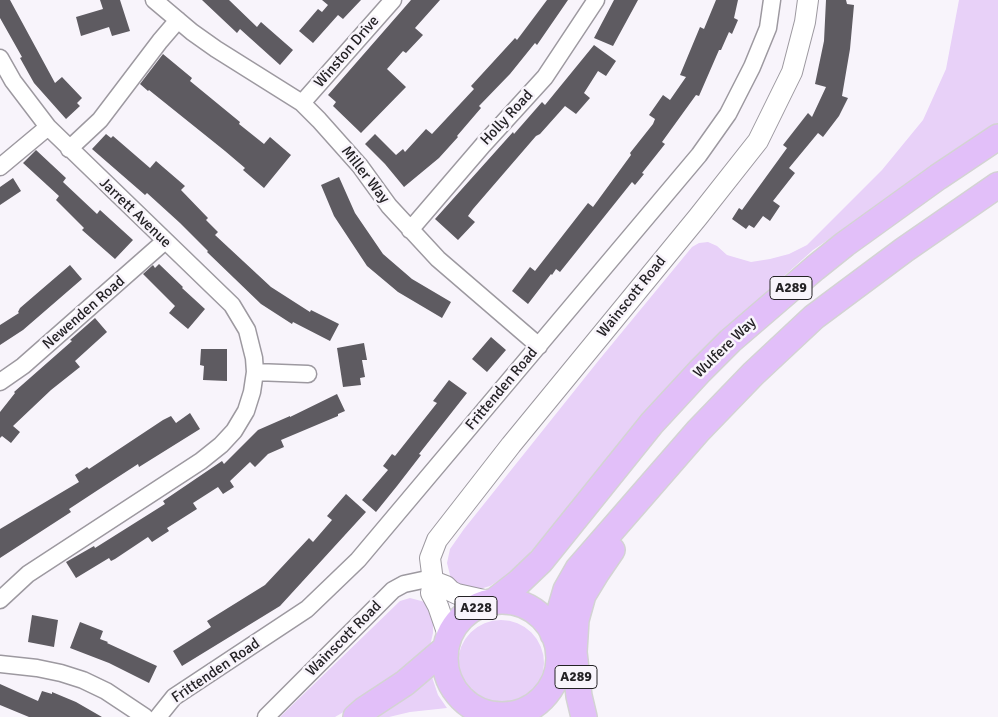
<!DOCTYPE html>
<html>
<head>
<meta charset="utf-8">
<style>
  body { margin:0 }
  canvas { display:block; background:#f8f4fb }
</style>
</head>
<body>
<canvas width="998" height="717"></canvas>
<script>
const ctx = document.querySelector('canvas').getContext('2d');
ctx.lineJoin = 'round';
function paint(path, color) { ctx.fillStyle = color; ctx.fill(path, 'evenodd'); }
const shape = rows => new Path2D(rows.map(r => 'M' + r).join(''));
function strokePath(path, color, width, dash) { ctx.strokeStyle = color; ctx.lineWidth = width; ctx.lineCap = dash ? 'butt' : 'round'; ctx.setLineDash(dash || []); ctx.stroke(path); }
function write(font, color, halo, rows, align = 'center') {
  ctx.font = font + ' Signika,sans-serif'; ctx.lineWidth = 5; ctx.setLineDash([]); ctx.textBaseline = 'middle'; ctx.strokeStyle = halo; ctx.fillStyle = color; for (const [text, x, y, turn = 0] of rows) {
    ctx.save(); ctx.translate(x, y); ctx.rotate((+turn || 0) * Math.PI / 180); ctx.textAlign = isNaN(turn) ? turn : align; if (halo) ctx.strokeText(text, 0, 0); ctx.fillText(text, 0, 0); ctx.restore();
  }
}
paint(shape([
  [959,0,998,0,998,124,813,250,773,286,695,359,515,570,490,586,473,591,460,587,451,579,447,563,450,549,464,529,599,360,692,247,699,243,708,242,717,246,727,255,751,262,770,259,789,254,807,245,882,170,923,120,946,69],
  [410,598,425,602,430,609,433,618,433,633,430,646,423,658,364,700,335,717,280,717,400,601],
  '458 663a43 43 0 1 1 86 0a43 43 0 1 1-86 0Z',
  [431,674,438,695,447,708,410,712,389,717,369,717]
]), '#e8d1f8');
paint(shape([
  [0,0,10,0,55,83,62,77,82,98,77,103,80,106,66,119,34,83,20,58,22,57,0,18],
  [100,0,120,0,130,31,112,36,109,27,81,36,76,17,103,9],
  [202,0,229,0,257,27,261,22,293,50,280,65,240,29,237,33],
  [322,0,361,0,343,19,338,15,313,43,299,31,318,9,322,12,328,5],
  [411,0,440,0,415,28,423,35,406,53,403,51,387,69,406,87,361,133,333,106,336,102,328,95],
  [547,0,568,0,537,45,535,43,510,74,479,106,481,108,457,136,458,137,439,158,404,187,385,164,365,144,375,134,396,155,403,149,405,152,426,129,432,134,474,89,471,86,515,38,517,40],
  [614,0,638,0,613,46,594,38],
  [716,0,738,0,734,18,738,20,732,34,729,32,721,50,719,50,699,96,696,95,662,142,665,144,642,173,644,174,635,185,632,182,560,272,556,269,552,275,551,274,528,304,512,291,530,267,535,271,588,203,593,207,631,155,630,153,653,124,655,119,649,115,663,95,670,100,686,77,680,75,700,27,704,29],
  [826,0,846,0,847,4,854,5,850,49,842,96,848,98,839,116,823,137,818,133,789,168,795,173,773,201,780,206,770,221,763,216,754,228,749,225,746,229,732,219,739,208,742,210,787,148,783,145,808,113,812,117,826,87,815,84,824,41],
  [594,45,616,61,606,76,598,71,584,93,590,98,576,114,565,106,540,134,536,136,473,209,468,216,475,222,458,240,435,219,513,132,514,134,542,102,545,105],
  [163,54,192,78,190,81,240,122,239,124,264,144,270,137,291,155,264,188,243,170,245,168,225,151,149,90,148,91,140,84],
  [106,134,111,138,113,136,150,168,156,161,185,186,181,190,208,218,206,220,218,232,215,235,271,287,310,312,311,310,339,324,330,341,293,322,292,324,261,304,207,252,208,251,180,223,147,193,145,195,92,149],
  [36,150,66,178,63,182,97,214,100,210,133,240,115,259,82,230,84,228,56,200,59,196,23,163],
  [339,177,355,213,383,254,412,279,451,302,442,318,398,292,367,266,334,216,321,185],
  [13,178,21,191,0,205,0,187],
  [159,264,183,287,182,288,205,309,188,329,169,313,175,306,143,274,153,265,155,268],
  [70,265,82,279,23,330,0,345,0,325,19,313,18,312,20,308],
  [95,318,107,332,75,361,80,367,51,390,13,426,20,432,11,443,2,436,0,438,0,412,15,393,14,392,72,341,70,340],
  [491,337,506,350,487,372,472,359],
  [364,343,367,360,362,360,365,377,360,378,361,385,343,387,337,348],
  [201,349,227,349,227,381,203,380,204,366,200,365],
  [449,380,467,393,419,454,421,455,397,486,376,512,362,500,388,470,383,466,392,454,395,456,437,403,433,401],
  [337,394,345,411,338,414,338,416,281,440,284,447,268,454,255,467,250,462,230,481,234,487,223,494,218,487,193,503,197,509,167,528,169,531,152,542,148,537,115,559,111,561,109,558,76,578,66,562,94,546,95,548,165,504,163,501,222,461,224,464,258,430,290,416,290,417],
  [190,413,200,429,139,467,138,464,101,488,69,509,71,512,0,558,0,529,79,482,75,475,87,467,89,469,163,420,171,416,176,423],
  [346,494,366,512,280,606,182,666,173,651,211,627,207,621,265,585,309,538,313,542,332,520,327,516],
  [32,615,58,620,54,647,28,642],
  [80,622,103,631,100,639,108,642,107,643,157,666,149,683,109,663,70,648],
  [0,684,38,701,42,691,52,694,52,692,76,702,102,717,29,717,0,705]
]), '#5e5b61');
const minor = shape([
  [154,0,192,32,216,49,302,103,319,120,360,166,389,206,438,259,539,346],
  [0,58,13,81,48,127,232,305,247,330,254,358,255,372,252,392,246,411,234,431,221,445,201,461,28,574,0,600],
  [302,103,393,0],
  [69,149,100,120,160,41,178,20],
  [0,167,48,127],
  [410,230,483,145,545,77,596,0],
  [255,372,308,374],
  [0,382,23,366,165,241],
  [0,664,37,668,61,673,83,680,106,691,145,717],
  [158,717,174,697,307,609,358,560,699,155,728,114,752,67,768,28,772,0],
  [266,717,393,590,404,584,432,578]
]);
const tertiary = shape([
  [433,581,446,586,451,591,457,594,493,602],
  [449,638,438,606,431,593,433,581,430,558,437,540,511,445,698,217,758,141,792,72,805,22,808,0]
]);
const primary = shape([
  '445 658a57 57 0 1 1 114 0a57 57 0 1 1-114 0Z',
  [493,602,519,582,541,561,652,423,700,371,730,341,815,268,845,244,938,177,998,137],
  [553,634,566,590,578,569,698,431,753,374,814,317,904,250,998,185],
  [356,717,364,710,405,683,446,648],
  [584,717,579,696,574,652,576,620,583,595,597,572,612,550]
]);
strokePath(minor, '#9d99a0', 19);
strokePath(tertiary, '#9d99a0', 22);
strokePath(primary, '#d3d3d3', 28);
strokePath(minor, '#fff', 16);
strokePath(tertiary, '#fff', 20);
strokePath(primary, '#e2bff9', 25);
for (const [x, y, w] of [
  [791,288,42],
  [476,608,42],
  [576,677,42]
]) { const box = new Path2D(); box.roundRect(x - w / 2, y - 11.5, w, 23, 4); ctx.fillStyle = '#f8f4fb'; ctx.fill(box); strokePath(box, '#242225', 1); }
write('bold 14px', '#242225', null, [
  ["A289",791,288],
  ["A228",476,608],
  ["A289",576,677]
]);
write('15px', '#242225', '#f8f4fb', [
  ["Winston Drive",347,52,-49],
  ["Holly Road",507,118,-47],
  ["Miller Way",365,175,52],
  ["Jarrett Avenue",135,213,44],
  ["Wainscott Road",632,297,-51],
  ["Newenden Road",84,313,-41],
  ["Wulfere Way",725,348,-44],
  ["Frittenden Road",502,389,-50],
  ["Wainscott Road",344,639,-45],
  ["Frittenden Road",216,671,-34]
]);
</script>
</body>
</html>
